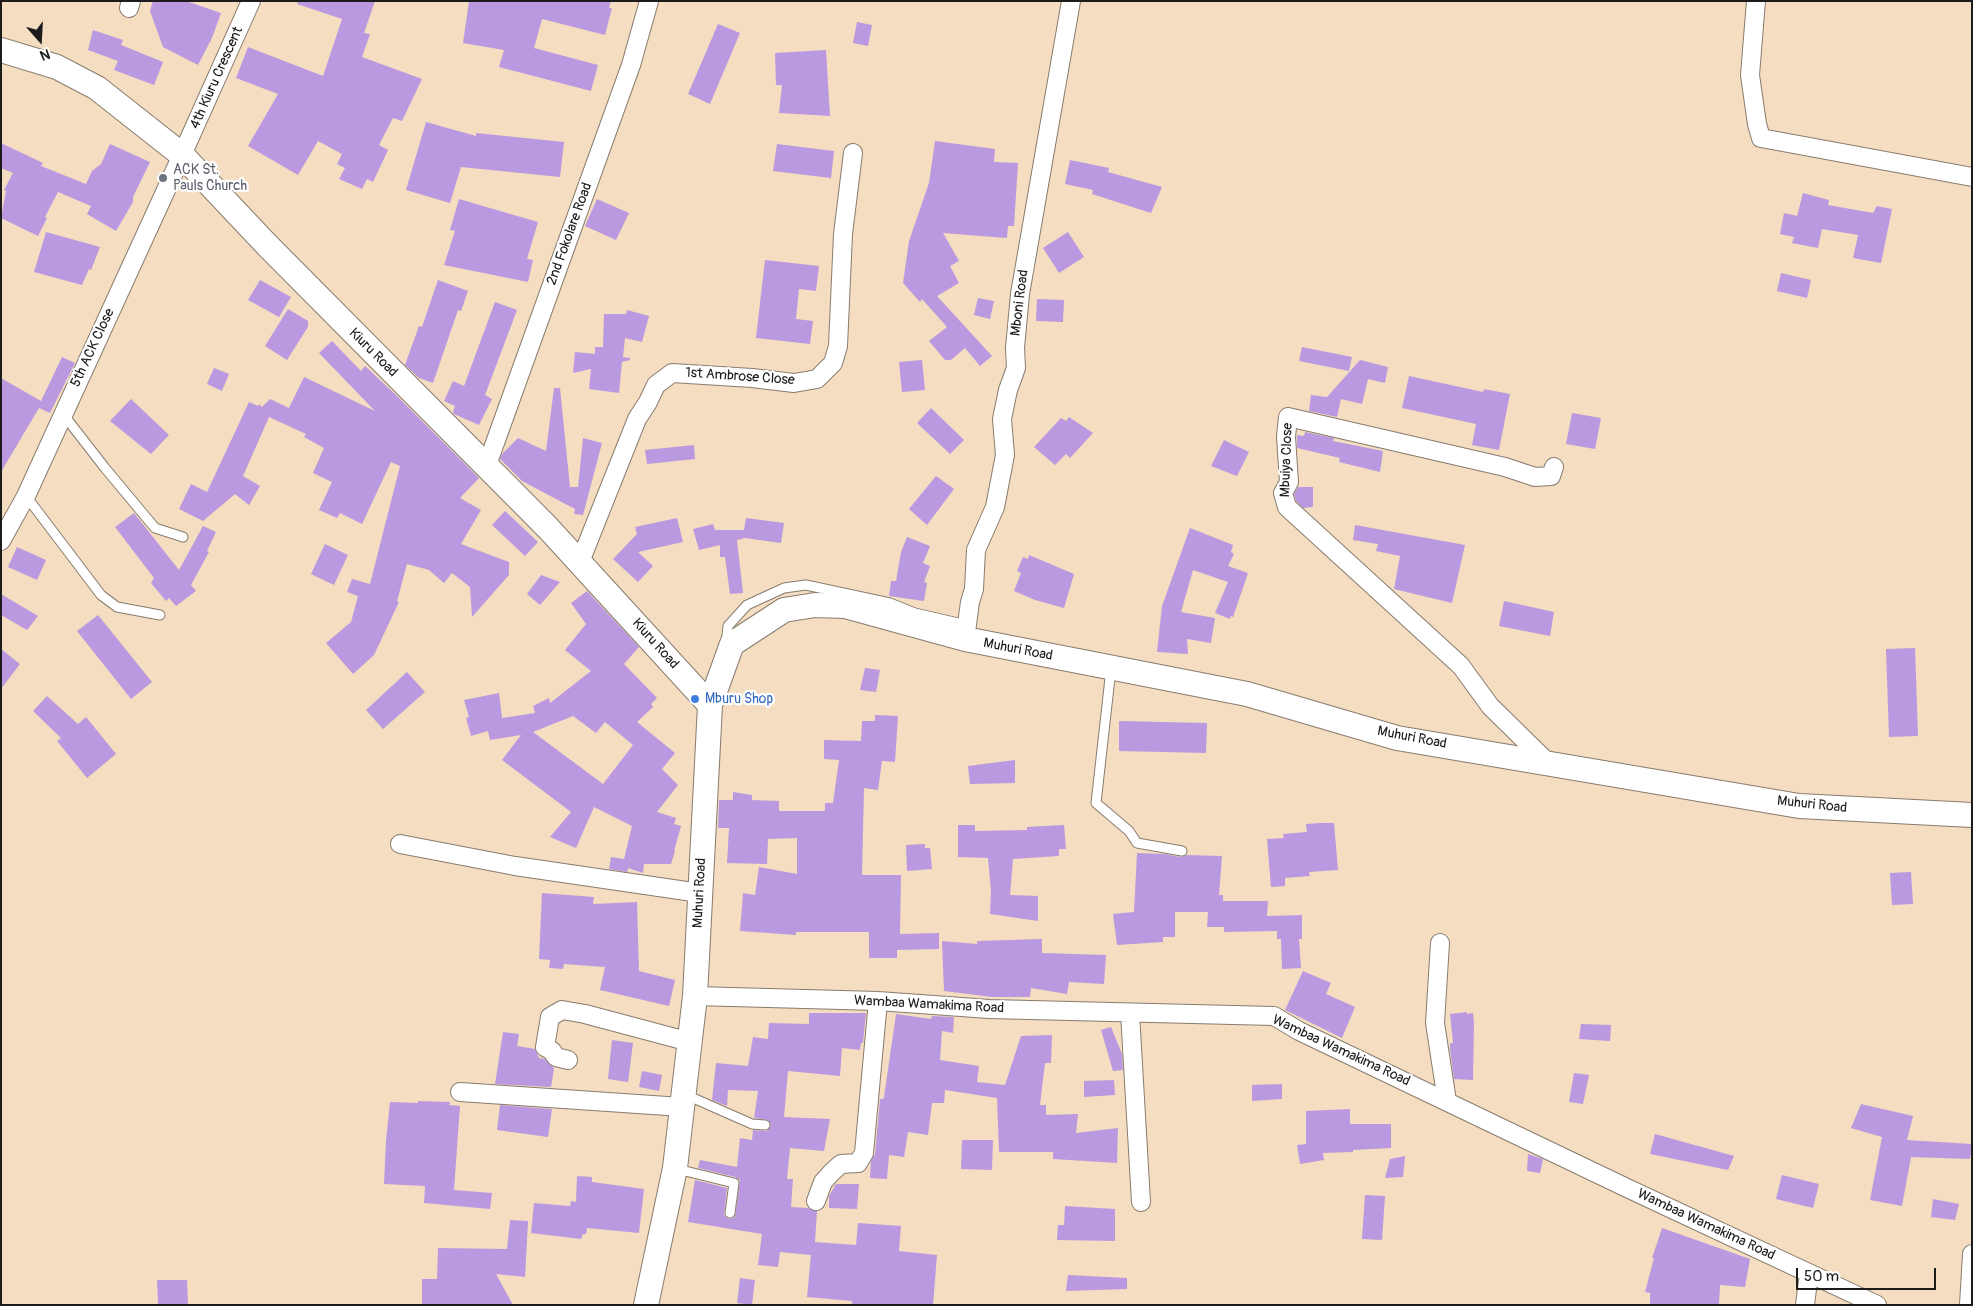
<!DOCTYPE html>
<html>
<head>
<meta charset="utf-8">
<style>
  body { margin:0 }
  #map { position:relative; width:1973px; height:1306px; overflow:hidden; background:#f4ddc0; font-family:Pangolin,sans-serif }
  canvas { display:block }
  .frame { position:absolute; inset:0; border:2px solid #1c1c1c; pointer-events:none }
  .north { position:absolute; left:15px; top:15px; width:50px; height:50px; -webkit-text-stroke:4px #fff; paint-order:stroke; rotate:161deg; font-size:14px; font-weight:700; line-height:20px; text-align:center; color:#1c1c1c }
  .north::after { content:''; display:block; margin:auto; width:18px; height:22px; background:#1c1c1c; clip-path:polygon(50% 0,100% 100%,50% 72%,0 100%) }
  .scale { position:absolute; left:1796px; top:1268px; width:140px; height:22px; box-sizing:border-box; border:2px solid #1c1c1c; border-top:0; padding-left:6px; font-size:15px; line-height:18px; white-space:nowrap; color:#1c1c1c; -webkit-text-stroke:4px #fff; paint-order:stroke }
</style>
</head>
<body>
<div id="map">
<canvas width="1973" height="1306"></canvas>
<div class="frame"></div>
<div class="north">N</div>
<div class="scale">50 m</div>
</div>
<script>
const ctx = document.querySelector('canvas').getContext('2d');
ctx.lineJoin = 'round';
function paint(path, color) { ctx.fillStyle = color; ctx.fill(path, 'evenodd'); }
const shape = rows => new Path2D(rows.map(r => 'M' + r).join(''));
function strokePath(path, color, width, dash) { ctx.strokeStyle = color; ctx.lineWidth = width; ctx.lineCap = dash ? 'butt' : 'round'; ctx.setLineDash(dash || []); ctx.stroke(path); }
function write(font, color, halo, rows, align = 'center') {
  ctx.font = font + ' Pangolin,sans-serif'; ctx.lineWidth = 4.5; ctx.setLineDash([]); ctx.textBaseline = 'middle'; ctx.strokeStyle = halo; ctx.fillStyle = color; for (const [text, x, y, turn = 0] of rows) {
    ctx.save(); ctx.translate(x, y); ctx.rotate((+turn || 0) * Math.PI / 180); ctx.textAlign = isNaN(turn) ? turn : align; if (halo) ctx.strokeText(text, 0, 0); ctx.fillText(text, 0, 0); ctx.restore();
  }
}
paint(shape([
  [153,1,186,1,221,13,212,38,198,65,163,47,150,11],
  [298,1,375,1,364,33,370,34,362,57,422,79,402,121,393,118,379,145,388,150,373,182,367,179,362,189,339,179,345,168,337,164,342,154,318,141,298,175,248,146,278,94,236,78,248,47,323,76,342,19,297,4],
  [469,1,611,1,609,8,612,8,605,35,542,19,534,48,598,65,591,91,499,67,504,50,463,43],
  [857,22,872,25,868,46,853,43],
  [718,24,740,33,710,104,688,94],
  [93,30,123,40,121,45,163,62,154,85,114,70,118,61,88,50],
  [826,50,830,116,779,113,782,85,776,85,775,53],
  [426,122,476,136,476,133,564,142,560,177,461,167,450,203,406,190],
  [935,141,995,149,994,162,1018,163,1014,226,1008,226,1007,238,943,233,959,261,950,266,959,283,937,296,992,356,980,366,965,348,951,360,945,360,929,341,947,327,922,299,920,302,903,283,909,241,929,183],
  [1,143,43,163,41,166,86,184,92,171,101,164,110,144,150,162,133,197,133,202,116,231,87,214,91,206,58,192,45,217,47,218,38,236,1,218,6,191,4,190,13,173,1,168],
  [777,144,834,151,831,178,773,171],
  [1070,160,1109,168,1108,172,1162,187,1151,213,1092,194,1093,190,1065,184],
  [1803,193,1829,200,1828,205,1873,213,1877,206,1892,209,1881,263,1853,258,1858,235,1822,229,1818,248,1792,243,1794,237,1780,234,1784,213,1797,216],
  [459,199,538,222,527,259,533,260,528,282,444,265,455,231,450,230],
  [597,199,629,213,616,240,585,226],
  [46,232,100,247,91,270,89,269,82,285,34,272],
  [1068,232,1084,257,1059,273,1043,248],
  [765,260,819,266,816,291,799,289,796,319,813,321,810,344,756,338],
  [1781,273,1811,280,1807,298,1777,291],
  [260,280,291,297,279,317,248,300],
  [438,280,468,291,461,311,458,310,433,383,419,378,405,365,419,326,422,327],
  [978,298,994,301,990,319,974,315],
  [1037,299,1064,300,1063,322,1036,321],
  [495,302,517,310,485,395,492,399,479,425,454,414,453,412,455,406,444,401,453,381,464,386],
  [288,309,308,321,308,327,287,360,265,346],
  [627,310,649,316,642,342,625,338,623,357,630,358,630,360,622,362,619,393,589,389,591,369,573,373,575,352,595,354,595,347,603,347,604,314,626,314],
  [332,341,361,371,365,366,395,394,479,478,460,498,481,510,461,544,509,562,509,575,472,617,470,587,452,573,444,583,429,570,407,564,397,601,399,602,374,655,353,674,326,643,351,622,358,596,347,592,352,579,370,584,400,466,391,462,362,524,340,513,337,518,319,510,332,482,313,473,324,448,304,437,306,434,269,417,243,476,260,486,249,505,235,494,203,521,179,509,191,484,207,492,249,402,258,406,259,404,262,407,270,399,289,408,304,377,375,411,319,353],
  [1302,347,1352,357,1349,371,1299,361],
  [62,357,75,363,50,413,39,408,1,472,1,378,41,401],
  [922,360,925,390,902,392,899,362],
  [1360,360,1388,367,1385,383,1368,379,1362,404,1341,399,1337,417,1309,411,1311,395,1327,397],
  [214,368,229,374,222,391,207,384],
  [1409,376,1483,392,1484,389,1510,394,1499,450,1472,445,1476,424,1402,408],
  [554,388,560,388,570,487,578,487,583,438,602,443,583,515,574,514,575,509,522,481,500,459,502,454,518,438,546,451],
  [131,399,169,435,151,454,110,421],
  [931,408,964,440,950,454,917,423],
  [1572,413,1601,418,1595,449,1566,444],
  [1069,417,1093,433,1070,458,1066,454,1055,465,1034,447,1061,418,1066,421],
  [1305,432,1334,438,1333,441,1383,451,1380,472,1339,462,1340,458,1297,448,1297,435,1304,436],
  [1224,440,1249,452,1237,476,1211,466],
  [694,445,695,459,647,464,645,450],
  [936,476,954,489,927,525,909,509],
  [1298,487,1313,487,1313,507,1303,508,1296,501,1294,494],
  [505,511,538,542,525,556,492,525],
  [134,513,179,570,203,526,216,532,207,551,209,552,191,585,196,591,176,606,169,598,166,601,151,583,154,578,115,527],
  [677,518,683,542,638,552,653,566,638,582,613,559,637,534,635,527],
  [746,518,784,523,781,543,745,538,737,540,743,593,730,594,725,557,720,557,720,545,699,550,693,529,713,524,715,530,744,530],
  [1355,525,1465,545,1452,603,1394,589,1400,556,1376,551,1378,544,1353,540],
  [1190,528,1233,545,1231,552,1234,554,1228,566,1248,573,1233,617,1231,616,1230,619,1215,613,1228,582,1193,570,1181,612,1215,618,1211,643,1187,639,1188,654,1157,652,1162,606],
  [907,537,930,546,923,563,930,566,924,582,927,583,924,601,889,596,891,581,896,581,901,552],
  [325,544,348,555,334,585,311,574],
  [17,547,46,560,37,580,8,567],
  [1029,555,1074,574,1064,608,1035,600,1014,591,1021,573,1017,571,1023,557,1028,559],
  [541,575,560,582,540,605,527,594],
  [587,591,639,647,624,664,657,698,651,704,653,707,637,722,675,753,662,769,678,785,657,812,676,818,674,824,681,826,674,851,675,851,671,864,644,864,643,873,628,868,627,872,609,869,611,857,624,859,632,826,594,807,576,848,550,837,571,812,502,760,521,735,490,740,488,731,471,736,466,718,469,717,464,700,499,693,502,718,535,713,533,706,549,698,550,703,591,671,565,650,586,624,571,603],
  [573,716,596,733,605,722,633,745,603,784,533,732],
  [1,594,38,616,28,629,27,630,1,615],
  [1504,601,1554,612,1550,636,1499,626],
  [98,615,152,682,131,699,77,631],
  [1915,648,1918,736,1889,737,1886,649],
  [1,649,20,664,1,689],
  [865,668,880,670,876,692,860,690],
  [407,672,425,692,383,729,366,710],
  [47,696,78,724,86,717,116,754,87,778,57,741,61,738,33,711],
  [875,715,898,716,895,762,882,761,878,790,864,788,862,875,901,875,900,934,939,933,939,949,897,950,897,958,869,958,869,932,796,932,796,935,740,931,743,893,755,895,759,867,797,874,797,838,768,839,767,864,727,863,729,828,718,828,719,800,733,800,733,792,752,795,752,800,779,801,779,811,825,811,825,803,833,803,839,760,824,759,824,740,861,741,862,721,875,721],
  [1119,721,1207,723,1206,753,1119,751],
  [1015,760,1015,783,970,784,968,766],
  [1320,823,1334,823,1338,870,1309,872,1310,876,1285,878,1285,886,1271,887,1267,839,1284,838,1283,834,1307,832,1306,824],
  [958,825,975,825,975,831,1027,830,1027,827,1064,825,1066,849,1059,849,1059,856,1013,859,1010,895,1038,896,1038,921,990,914,991,891,988,858,958,857],
  [925,844,925,848,930,848,932,869,907,871,906,845],
  [1137,853,1165,854,1181,857,1187,855,1222,856,1219,895,1223,895,1223,901,1268,901,1267,916,1302,915,1302,939,1299,939,1301,968,1282,969,1281,939,1277,939,1277,931,1224,932,1224,927,1207,927,1208,912,1175,912,1175,937,1163,937,1163,942,1117,945,1113,914,1134,912],
  [1911,872,1913,904,1892,905,1890,873],
  [542,893,594,897,593,904,637,902,639,971,675,980,669,1006,600,990,605,967,564,964,563,969,549,968,550,960,539,959],
  [1042,939,1042,953,1106,955,1104,984,1069,982,1067,994,1031,988,1030,997,992,997,944,991,942,941,977,944,977,941],
  [1303,971,1331,983,1326,994,1355,1007,1342,1038,1285,1010],
  [1467,1012,1467,1014,1473,1013,1474,1023,1473,1080,1454,1079,1450,1049,1450,1043,1453,1043,1450,1014],
  [809,1013,866,1013,863,1043,861,1043,860,1050,842,1048,840,1076,788,1071,784,1117,830,1119,824,1151,790,1148,787,1179,793,1179,791,1207,808,1208,817,1211,815,1242,856,1245,858,1223,901,1226,899,1251,937,1255,933,1305,852,1305,852,1301,807,1297,811,1255,780,1252,778,1267,758,1265,762,1234,688,1222,695,1180,727,1188,724,1215,729,1219,735,1217,740,1180,735,1177,698,1168,700,1160,737,1167,740,1138,752,1140,753,1130,767,1131,771,1126,768,1120,754,1118,758,1091,728,1090,727,1106,712,1100,716,1063,748,1066,753,1037,768,1039,769,1023,809,1024],
  [896,1014,931,1019,932,1016,954,1017,953,1033,942,1031,940,1060,979,1066,977,1082,1005,1085,1021,1036,1052,1035,1051,1063,1045,1063,1040,1105,1046,1105,1046,1115,1078,1114,1076,1133,1118,1128,1117,1163,1053,1159,1053,1152,999,1152,997,1098,945,1090,944,1103,932,1103,928,1135,908,1132,904,1157,889,1155,887,1179,870,1178,871,1161,875,1154,880,1099,883,1099,884,1097],
  [1581,1024,1611,1025,1610,1041,1579,1039],
  [1111,1027,1122,1054,1123,1070,1113,1071,1101,1030],
  [503,1032,519,1034,517,1046,535,1049,539,1058,545,1059,554,1068,551,1087,495,1084],
  [612,1040,633,1043,628,1082,608,1079],
  [642,1071,662,1075,659,1091,639,1087],
  [1574,1073,1589,1075,1583,1104,1569,1102],
  [1114,1080,1115,1095,1084,1097,1084,1081],
  [1282,1084,1282,1099,1252,1101,1252,1085],
  [418,1101,450,1102,449,1105,460,1106,454,1190,492,1193,490,1209,424,1203,425,1186,384,1184,386,1141,390,1102,418,1103],
  [1861,1104,1913,1116,1907,1140,1972,1144,1970,1159,1911,1157,1902,1206,1870,1200,1882,1137,1851,1128],
  [500,1105,552,1109,548,1137,497,1130],
  [1350,1109,1350,1124,1391,1124,1391,1148,1353,1150,1353,1152,1323,1153,1324,1160,1300,1164,1297,1145,1306,1144,1306,1111],
  [1655,1134,1734,1156,1728,1170,1650,1154],
  [962,1140,993,1140,992,1170,961,1169],
  [1528,1154,1543,1159,1540,1173,1527,1171],
  [1405,1156,1403,1177,1385,1178,1390,1159],
  [1782,1175,1819,1184,1813,1208,1776,1199],
  [577,1176,592,1177,592,1182,644,1189,639,1233,587,1228,586,1234,583,1234,581,1239,531,1233,534,1203,570,1206,571,1201,576,1202],
  [836,1184,859,1184,857,1209,829,1208,829,1196],
  [1365,1195,1385,1196,1382,1240,1362,1239],
  [1933,1199,1959,1204,1955,1220,1931,1217],
  [1065,1206,1115,1209,1115,1241,1057,1240,1058,1225,1064,1225],
  [510,1220,528,1221,525,1277,496,1274,513,1305,422,1305,422,1279,437,1279,438,1248,507,1249],
  [1662,1228,1750,1259,1745,1287,1720,1285,1719,1305,1650,1305,1650,1293,1645,1292,1654,1258,1652,1258],
  [1068,1275,1127,1278,1127,1289,1066,1291],
  [740,1278,755,1280,752,1305,737,1303],
  [157,1280,187,1280,188,1305,158,1305]
]), '#ba99e0');
const lane = shape([
  [63,414,105,468,155,528,183,537],
  [26,496,101,595,117,607,160,615],
  [726,644,728,626,747,605,784,588,806,585,890,603,915,613,967,625],
  [1111,669,1096,803,1129,831,1137,843,1182,851],
  [684,1094,752,1124,765,1125],
  [677,1169,734,1183,730,1213]
]);
const street = shape([
  [1756,1,1750,75,1757,124,1761,138,1972,177],
  [129,8,131,1],
  [487,465,631,65,649,1],
  [1,541,26,496,182,155,251,1],
  [580,562,637,419,648,402,656,385,672,373,752,378,794,383,817,379,833,363,838,346,843,234,853,153],
  [965,639,970,602,974,589,976,550,995,507,1005,455,1002,419,1008,390,1016,368,1015,348,1020,294,1071,1],
  [1547,762,1490,706,1461,666,1287,507,1283,493,1289,482,1286,437,1288,417,1505,467,1535,477,1551,476,1554,467],
  [400,844,515,866,700,893],
  [1440,943,1435,1023,1447,1101],
  [695,996,878,1001,989,1009,1274,1016,1299,1031,1627,1188,1877,1305],
  [1130,1013,1141,1202],
  [568,1060,556,1057,552,1051,545,1047,550,1017,562,1010,585,1014,690,1042],
  [460,1092,682,1107],
  [816,1201,823,1182,832,1172,841,1164,858,1163,864,1153,878,1001],
  [1805,1305,1809,1273],
  [1969,1305,1972,1254]
]);
const secondary = shape([
  [1,50,57,67,97,88,182,155,267,245,548,528,710,705],
  [646,1305,675,1168,695,996,710,705,732,644,784,610,815,605,845,606,965,639,1247,694,1397,738,1799,806,1972,815]
]);
strokePath(lane, '#887c6e', 11);
strokePath(street, '#887c6e', 20);
strokePath(secondary, '#887c6e', 26);
strokePath(lane, '#fff', 9);
strokePath(street, '#fff', 18);
strokePath(secondary, '#fff', 24);
for (const [x, y, r, color] of [
  [163,178,5,"#6b7280"],
  [695,699,5,"#3f7fe0"]
]) { const dot = new Path2D(); dot.arc(x, y, r, 0, 2 * Math.PI); ctx.fillStyle = color; ctx.fill(dot); strokePath(dot, '#fff', 2); }
write('14px', '#1c1c1c', '#fff', [
  ["4th Kiuru Crescent",217,78,-66],
  ["2nd Fokolare Road",570,234,-70],
  ["Mboni Road",1020,303,-83],
  ["5th ACK Close",93,348,-65],
  ["Kiuru Road",373,353,45],
  ["1st Ambrose Close",740,377,4],
  ["Mbuiya Close",1287,460,-88],
  ["Kiuru Road",655,644,48],
  ["Muhuri Road",1018,650,11],
  ["Muhuri Road",1412,738,11],
  ["Muhuri Road",1812,805,6],
  ["Muhuri Road",700,893,-87],
  ["Wambaa Wamakima Road",929,1005,3],
  ["Wambaa Wamakima Road",1341,1051,25],
  ["Wambaa Wamakima Road",1706,1225,25]
]);
write('14px', '#5b616d', '#fff', [
  ["ACK St.",173,170],
  ["Pauls Church",173,186]
], 'left');
write('14px', '#366cbe', '#fff', [
  ["Mburu Shop",705,699]
], 'left');
</script>
</body>
</html>
